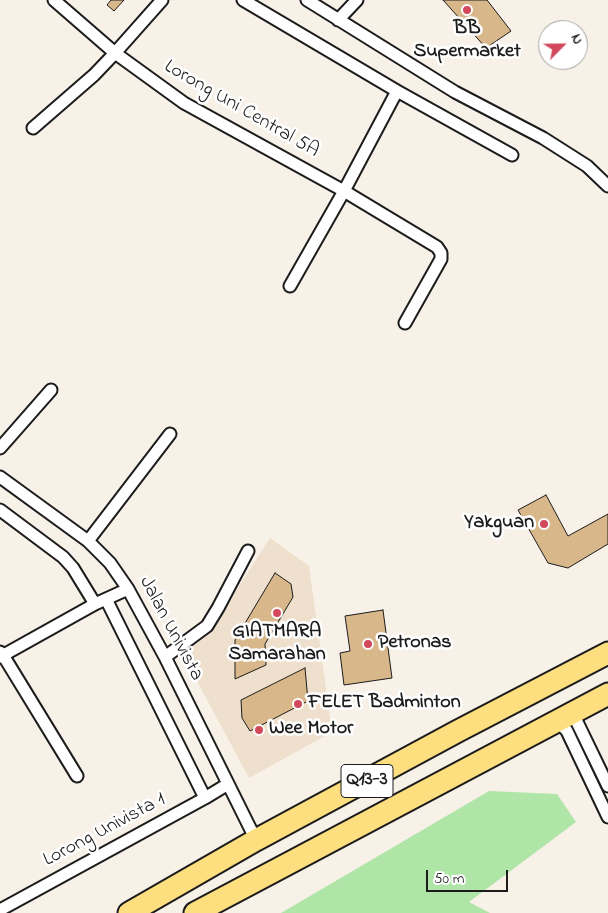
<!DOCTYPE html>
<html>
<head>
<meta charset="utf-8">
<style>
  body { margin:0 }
  #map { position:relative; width:608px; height:913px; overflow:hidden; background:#f7f1e8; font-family:"Indie Flower",sans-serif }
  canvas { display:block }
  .north { position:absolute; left:538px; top:20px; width:50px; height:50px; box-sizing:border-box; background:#fff; border:1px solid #a4a4a4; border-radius:50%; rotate:67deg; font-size:14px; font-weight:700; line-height:20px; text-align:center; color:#1c1c1c }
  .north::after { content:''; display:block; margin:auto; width:18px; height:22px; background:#d1495b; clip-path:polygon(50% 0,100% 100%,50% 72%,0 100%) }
  .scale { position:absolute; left:426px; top:870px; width:82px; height:22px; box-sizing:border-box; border:2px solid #1c1c1c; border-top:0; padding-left:6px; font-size:15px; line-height:18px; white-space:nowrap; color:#1c1c1c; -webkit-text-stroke:4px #fff; paint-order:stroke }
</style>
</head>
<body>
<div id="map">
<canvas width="608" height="913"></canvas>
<div class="north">N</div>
<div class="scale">50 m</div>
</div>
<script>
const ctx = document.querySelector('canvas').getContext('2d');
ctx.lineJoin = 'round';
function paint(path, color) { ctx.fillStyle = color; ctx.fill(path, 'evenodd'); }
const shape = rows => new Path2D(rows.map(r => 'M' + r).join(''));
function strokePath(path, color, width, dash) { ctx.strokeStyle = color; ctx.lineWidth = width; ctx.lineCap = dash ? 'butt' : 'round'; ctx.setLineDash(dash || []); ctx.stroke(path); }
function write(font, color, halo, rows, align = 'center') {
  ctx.font = font + ' "Indie Flower",sans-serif'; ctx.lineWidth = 5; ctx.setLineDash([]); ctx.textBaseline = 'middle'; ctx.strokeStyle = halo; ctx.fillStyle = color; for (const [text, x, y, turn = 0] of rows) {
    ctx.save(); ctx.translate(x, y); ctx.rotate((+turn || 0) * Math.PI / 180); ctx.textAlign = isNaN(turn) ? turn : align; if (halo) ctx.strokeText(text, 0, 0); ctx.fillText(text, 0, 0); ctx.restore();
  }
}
paint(shape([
  [270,538,309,566,332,732,249,778,190,668,191,639,210,631]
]), '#eee0cc');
paint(shape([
  [489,791,557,794,576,822,469,902,490,913,281,913]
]), '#afe5a7');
const building = shape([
  [111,0,124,0,114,11,107,5,111,0],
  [443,0,487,0,511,31,486,48,443,0],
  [546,495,568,536,608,514,608,544,568,568,548,563,518,510,546,495],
  [275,573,291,584,293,597,265,644,266,665,235,679,235,640,275,573],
  [383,610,392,678,344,685,340,653,350,651,345,616,383,610],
  [305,668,308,701,250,731,242,718,241,700,305,668]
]);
paint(building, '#d8b78a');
strokePath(building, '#1c1c1c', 1);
const street = shape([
  [54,0,115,53,184,103,344,191,437,247,441,253,441,259,405,323],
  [243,0,397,91,512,155],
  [307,0,455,92,543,138,587,166,608,186],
  [338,20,357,0],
  [33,128,94,75,115,53,162,0],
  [290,286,344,191,397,91],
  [0,448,51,390],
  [0,477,88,541,110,563,128,589,165,657,256,840],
  [0,510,63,557,73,568,95,604],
  [88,541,170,434],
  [106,599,205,798],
  [0,652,3,655,77,776],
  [0,657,95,604,128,589],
  [165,657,207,626,218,608,248,551],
  [575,711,577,722,608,786],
  [558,721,567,731,608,817],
  [0,910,205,798,228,784]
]);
const highway = shape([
  [129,913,256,840,458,731,608,653],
  [195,913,608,694]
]);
strokePath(street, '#1c1c1c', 15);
strokePath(highway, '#1c1c1c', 25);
strokePath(street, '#fff', 11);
strokePath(highway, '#fedf80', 21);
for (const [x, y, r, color] of [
  [467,10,5,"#d1495b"],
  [544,524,5,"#d1495b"],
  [277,613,5,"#d1495b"],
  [368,644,5,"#d1495b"],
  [298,704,5,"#d1495b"],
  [259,730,5,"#d1495b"]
]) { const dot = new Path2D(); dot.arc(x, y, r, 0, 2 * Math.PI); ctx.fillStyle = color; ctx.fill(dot); strokePath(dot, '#fff', 2); }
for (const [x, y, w] of [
  [367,781,52]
]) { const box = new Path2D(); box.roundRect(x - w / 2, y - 16.5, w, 33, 4); ctx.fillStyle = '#fff'; ctx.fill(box); strokePath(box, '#1c1c1c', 1); }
write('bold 19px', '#1c1c1c', null, [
  ["Q13-3",367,781]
]);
write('bold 20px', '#1c1c1c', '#fff', [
  ["BB",467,30,"center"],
  ["Supermarket",467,53,"center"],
  ["Yakguan",534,524,"right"],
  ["GIATMARA",277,633,"center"],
  ["Samarahan",277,656,"center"],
  ["Petronas",378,644],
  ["FELET Badminton",308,704],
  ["Wee Motor",269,730]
], 'left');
write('20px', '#1c1c1c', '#fff', [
  ["Lorong Uni Central 5A",241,110,30],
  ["Jalan Univista",170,629,62],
  ["Lorong Univista 1",105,831,-28]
]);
</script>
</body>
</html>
